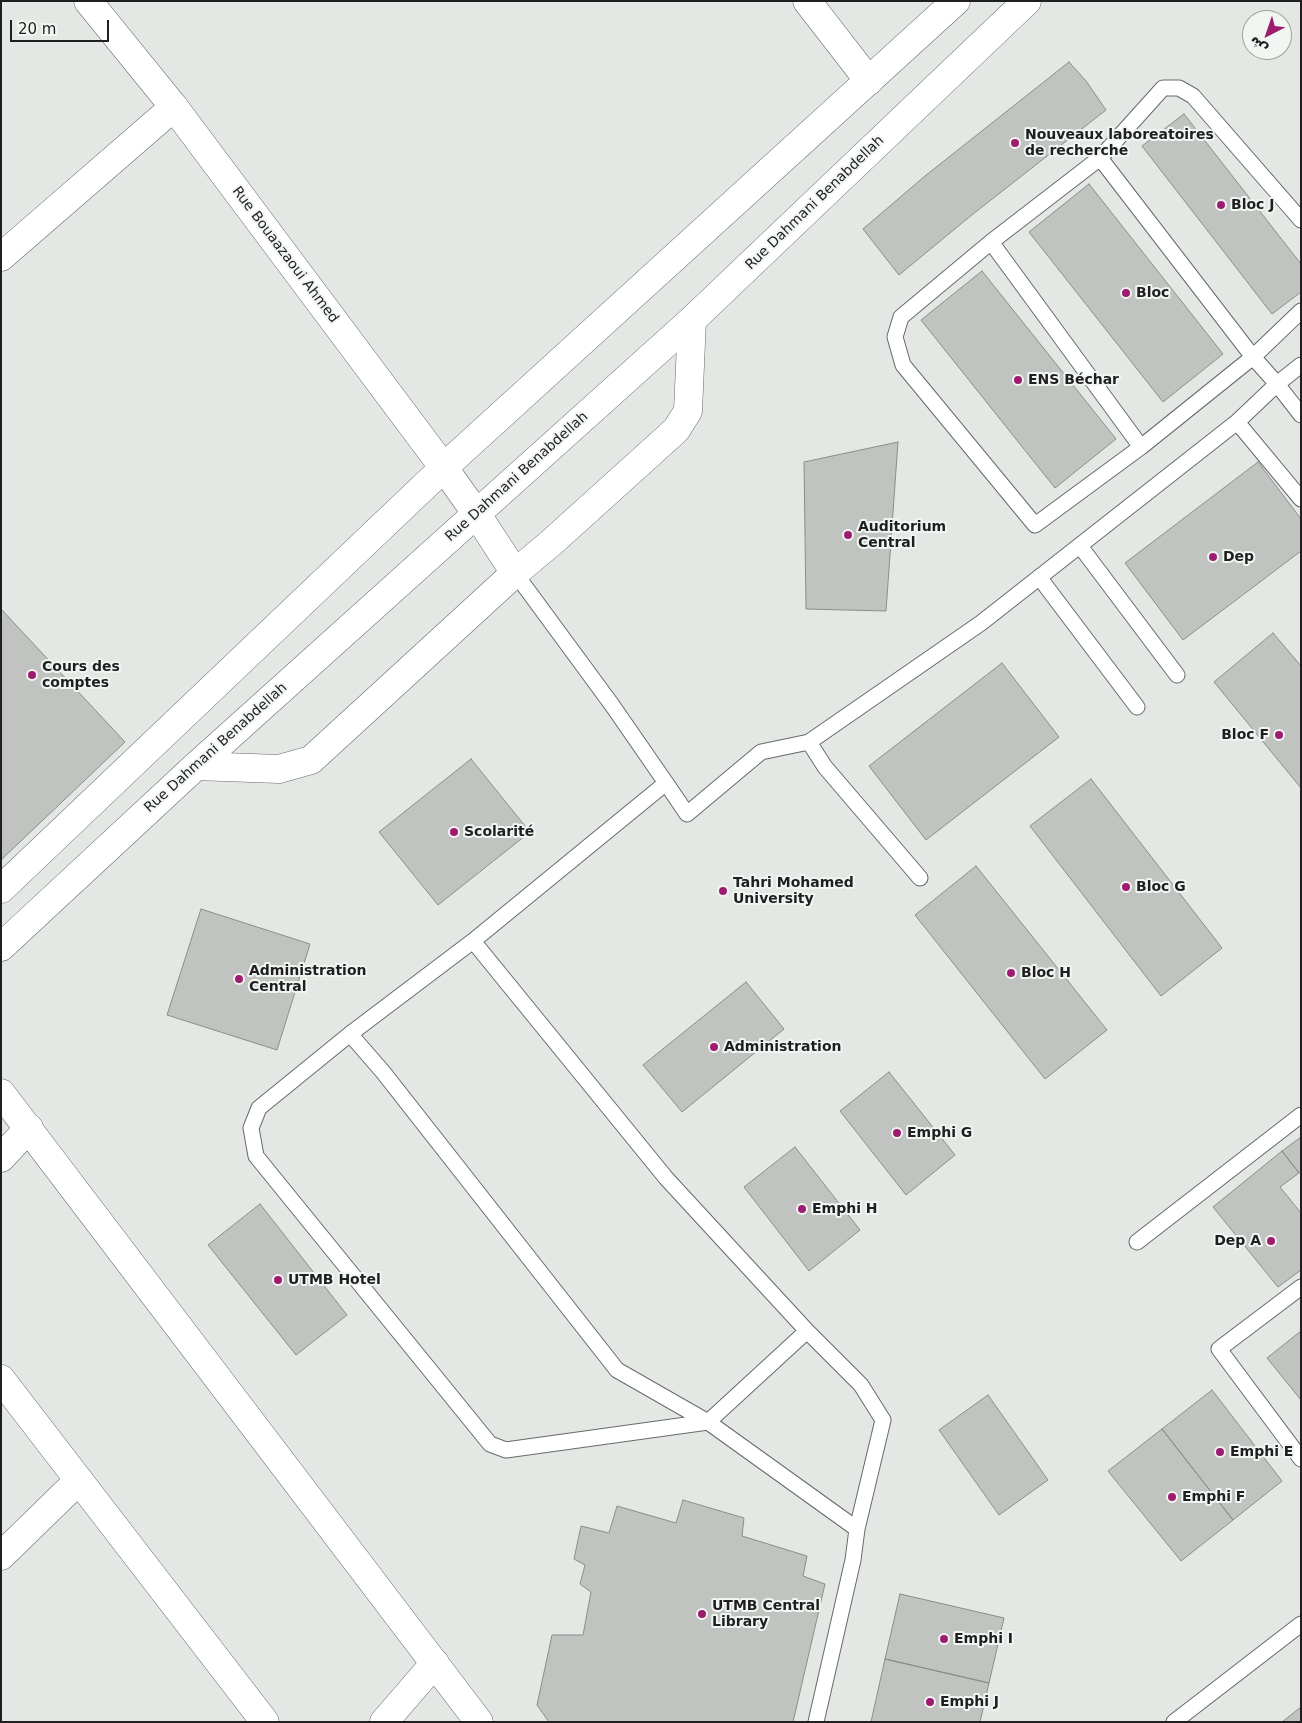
<!DOCTYPE html>
<html>
<head>
<meta charset="utf-8">
<style>
  body { margin:0 }
  #map { position:relative; width:1302px; height:1723px; overflow:hidden; background:#e4e8e5; font-family:"DejaVu Sans",Cairo,sans-serif }
  canvas { display:block }
  .frame { position:absolute; inset:0; border:2px solid #1e1f1e; pointer-events:none }
  .north { position:absolute; left:1242px; top:10px; width:50px; height:50px; box-sizing:border-box; background:#f2f6f2; border:1px solid #9da09d; border-radius:50%; rotate:221deg; font-size:14px; font-weight:700; line-height:20px; text-align:center; color:#1e1f1e }
  .north::after { content:''; display:block; margin:auto; width:18px; height:22px; background:#9d1c70; clip-path:polygon(50% 0,100% 100%,50% 72%,0 100%) }
  .scale { position:absolute; left:10px; top:20px; width:99px; height:22px; box-sizing:border-box; border:2px solid #1e1f1e; border-top:0; padding-left:6px; font-size:15px; line-height:18px; white-space:nowrap; color:#1e1f1e; -webkit-text-stroke:4px #f2f6f2; paint-order:stroke }
</style>
</head>
<body>
<div id="map">
<canvas width="1302" height="1723"></canvas>
<div class="frame"></div>
<div class="north">ش</div>
<div class="scale">20 m</div>
</div>
<script>
const ctx = document.querySelector('canvas').getContext('2d');
ctx.lineJoin = 'round';
function paint(path, color) { ctx.fillStyle = color; ctx.fill(path, 'evenodd'); }
const shape = rows => new Path2D(rows.map(r => 'M' + r).join(''));
function strokePath(path, color, width, dash) { ctx.strokeStyle = color; ctx.lineWidth = width; ctx.lineCap = dash ? 'butt' : 'round'; ctx.setLineDash(dash || []); ctx.stroke(path); }
function write(font, color, halo, rows, align = 'center') {
  ctx.font = font + ' "DejaVu Sans",sans-serif'; ctx.lineWidth = 4; ctx.setLineDash([]); ctx.textBaseline = 'middle'; ctx.strokeStyle = halo; ctx.fillStyle = color; for (const [text, x, y, turn = 0] of rows) {
    ctx.save(); ctx.translate(x, y); ctx.rotate((+turn || 0) * Math.PI / 180); ctx.textAlign = isNaN(turn) ? turn : align; if (halo) ctx.strokeText(text, 0, 0); ctx.fillText(text, 0, 0); ctx.restore();
  }
}
const building = shape([
  [1069,62,1086,81,1106,110,973,214,899,275,863,229,925,176,1069,62],
  [1184,114,1301,264,1301,292,1272,314,1142,146,1184,114],
  [1089,184,1223,354,1163,402,1029,232,1089,184],
  [982,271,1116,439,1055,488,921,320,982,271],
  [898,442,886,611,806,609,804,462,898,442],
  [1258,462,1301,519,1301,551,1183,640,1125,563,1258,462],
  [1,609,125,742,1,860,1,609],
  [1273,633,1301,666,1301,788,1214,682,1273,633],
  [1002,663,1059,737,926,840,869,766,1002,663],
  [471,759,530,832,438,905,379,832,471,759],
  [1091,779,1222,948,1161,996,1030,826,1091,779],
  [976,866,1107,1030,1045,1079,915,915,976,866],
  [201,909,310,944,277,1050,167,1015,201,909],
  [746,982,784,1029,682,1112,643,1065,746,982],
  [889,1072,955,1155,906,1195,840,1111,889,1072],
  [1301,1137,1301,1171,1299,1173,1282,1151,1301,1137],
  [795,1147,860,1230,809,1271,744,1187,795,1147],
  [1282,1151,1299,1173,1280,1187,1301,1213,1301,1270,1278,1287,1213,1207,1282,1151],
  [260,1204,347,1315,296,1355,208,1245,260,1204],
  [1301,1331,1301,1400,1267,1358,1301,1331],
  [1212,1390,1282,1481,1233,1520,1162,1429,1212,1390],
  [988,1395,1048,1480,999,1515,939,1430,988,1395],
  [1162,1429,1233,1520,1181,1561,1108,1471,1162,1429],
  [683,1500,744,1518,742,1536,807,1556,803,1576,825,1584,793,1722,549,1722,537,1705,552,1635,583,1635,591,1592,580,1584,585,1565,574,1559,581,1526,609,1533,617,1506,676,1523,683,1500],
  [900,1594,1004,1618,989,1683,885,1659,900,1594],
  [885,1659,989,1683,980,1722,871,1722,885,1659],
  [1301,1707,1301,1722,1282,1722,1301,1707]
]);
paint(building, '#c0c3c0');
strokePath(building, '#8a8d8a', 1);
const lane = shape([
  [1301,220,1193,96,1179,88,1163,88,1100,158,1253,357,1301,311],
  [991,242,1100,158],
  [1301,365,1277,384,1301,415],
  [1237,422,1301,499],
  [1080,546,1177,675],
  [515,573,612,705,666,783],
  [1039,577,1137,707],
  [920,878,825,767,809,742,981,623,1237,422,1277,384,1253,357,1141,447,1035,525,903,365,895,337,901,317,991,242,1141,447],
  [473,941,666,1178,807,1331,861,1385,883,1420,857,1529,853,1560,816,1722],
  [350,1034,383,1072,617,1370,708,1422,857,1529],
  [1137,1242,1301,1115],
  [1301,1287,1219,1349,1301,1459],
  [807,1331,708,1422,506,1450,490,1444,256,1156,251,1128,259,1108,350,1034,473,941,666,783,687,814,761,752,809,742],
  [1174,1722,1301,1624]
]);
const street = shape([
  [807,1,869,81],
  [1,257,174,107],
  [476,513,515,573],
  [196,766,279,769,311,760,515,573,552,542,676,430,688,411,692,320],
  [1,1093,479,1722],
  [1,1158,29,1128],
  [1,1379,265,1722],
  [1,1556,79,1480],
  [384,1722,435,1663]
]);
const secondary = shape([
  [88,1,174,107,444,468,476,513],
  [1,889,453,459,956,1],
  [1,947,196,766,692,320,1027,1]
]);
strokePath(lane, '#676a67', 17);
strokePath(street, '#676a67', 29);
strokePath(secondary, '#676a67', 29);
strokePath(lane, '#fff', 15);
strokePath(street, '#fff', 28);
strokePath(secondary, '#fff', 28);
for (const [x, y, r, color] of [
  [1015,143,5,"#9d1c70"],
  [1221,205,5,"#9d1c70"],
  [1126,293,5,"#9d1c70"],
  [1018,380,5,"#9d1c70"],
  [848,535,5,"#9d1c70"],
  [1213,557,5,"#9d1c70"],
  [32,675,5,"#9d1c70"],
  [1279,735,5,"#9d1c70"],
  [454,832,5,"#9d1c70"],
  [1126,887,5,"#9d1c70"],
  [723,891,5,"#9d1c70"],
  [1011,973,5,"#9d1c70"],
  [239,979,5,"#9d1c70"],
  [714,1047,5,"#9d1c70"],
  [897,1133,5,"#9d1c70"],
  [802,1209,5,"#9d1c70"],
  [1271,1241,5,"#9d1c70"],
  [278,1280,5,"#9d1c70"],
  [1220,1452,5,"#9d1c70"],
  [1172,1497,5,"#9d1c70"],
  [702,1614,5,"#9d1c70"],
  [944,1639,5,"#9d1c70"],
  [930,1702,5,"#9d1c70"]
]) { const dot = new Path2D(); dot.arc(x, y, r, 0, 2 * Math.PI); ctx.fillStyle = color; ctx.fill(dot); strokePath(dot, '#f2f6f2', 2); }
write('bold 14px', '#1e1f1e', '#f2f6f2', [
  ["Nouveaux laboreatoires",1025,135],
  ["de recherche",1025,151],
  ["Bloc J",1231,205],
  ["Bloc",1136,293],
  ["ENS Béchar",1028,380],
  ["Auditorium",858,527],
  ["Central",858,543],
  ["Dep",1223,557],
  ["Cours des",42,667],
  ["comptes",42,683],
  ["Bloc F",1269,735,"right"],
  ["Scolarité",464,832],
  ["Tahri Mohamed",733,883],
  ["University",733,899],
  ["Bloc G",1136,887],
  ["Administration",249,971],
  ["Central",249,987],
  ["Bloc H",1021,973],
  ["Administration",724,1047],
  ["Emphi G",907,1133],
  ["Emphi H",812,1209],
  ["Dep A",1261,1241,"right"],
  ["UTMB Hotel",288,1280],
  ["Emphi E",1230,1452],
  ["Emphi F",1182,1497],
  ["UTMB Central",712,1606],
  ["Library",712,1622],
  ["Emphi I",954,1639],
  ["Emphi J",940,1702]
], 'left');
write('14px', '#1e1f1e', '#f2f6f2', [
  ["Rue Dahmani Benabdellah",815,203,-44],
  ["Rue Bouaazaoui Ahmed",285,255,53],
  ["Rue Dahmani Benabdellah",517,477,-42],
  ["Rue Dahmani Benabdellah",216,748,-42]
]);
</script>
</body>
</html>
